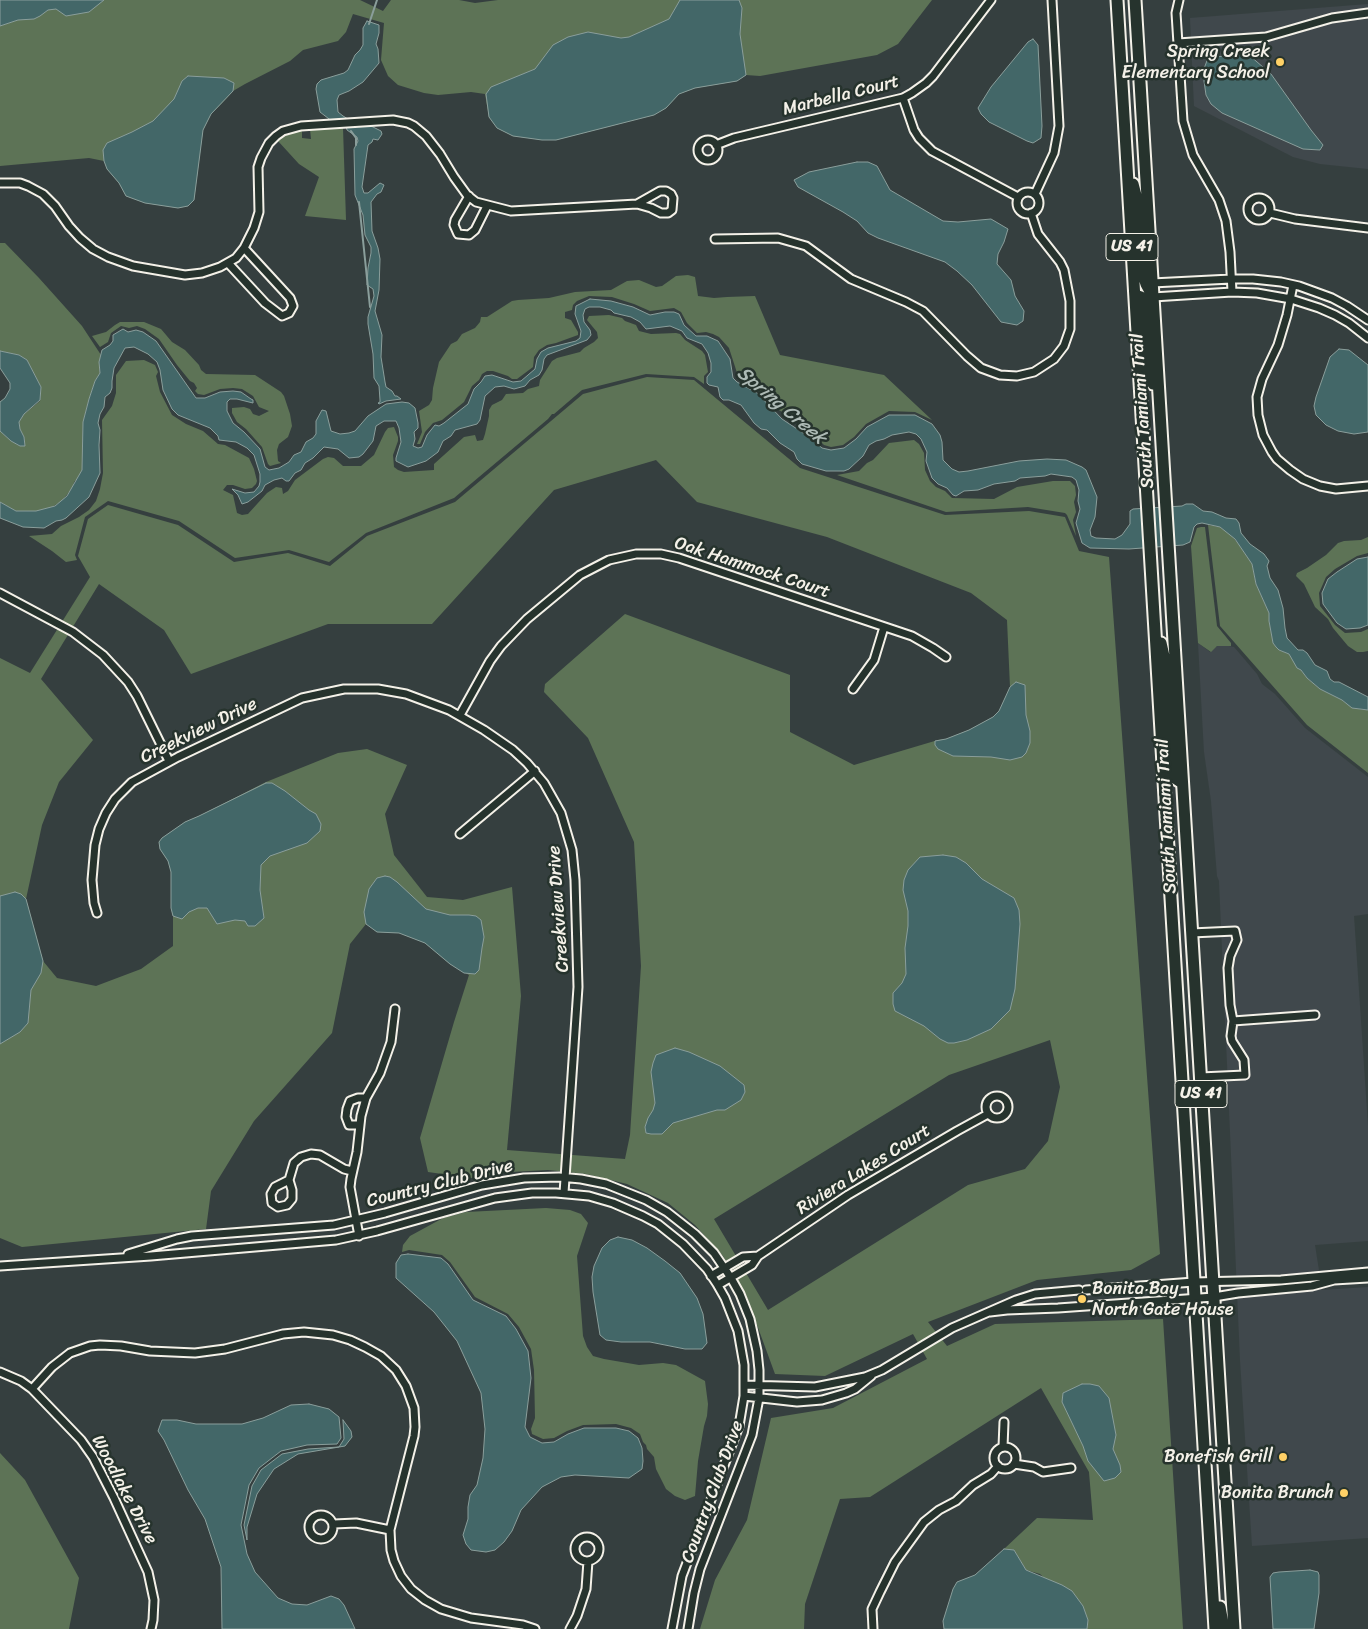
<!DOCTYPE html>
<html>
<head>
<meta charset="utf-8">
<style>
  body { margin:0 }
  canvas { display:block; background:#353f3f }
</style>
</head>
<body>
<canvas width="1368" height="1629"></canvas>
<script>
const ctx = document.querySelector('canvas').getContext('2d');
ctx.lineJoin = 'round';
function paint(path, color) { ctx.fillStyle = color; ctx.fill(path, 'evenodd'); }
const shape = rows => new Path2D(rows.map(r => 'M' + r).join(''));
function strokePath(path, color, width, dash) { ctx.strokeStyle = color; ctx.lineWidth = width; ctx.lineCap = dash ? 'butt' : 'round'; ctx.setLineDash(dash || []); ctx.stroke(path); }
function write(font, color, halo, rows, align = 'center') {
  ctx.font = font + ' Sriracha,sans-serif'; ctx.lineWidth = 5; ctx.setLineDash([]); ctx.textBaseline = 'middle'; ctx.strokeStyle = halo; ctx.fillStyle = color; for (const [text, x, y, turn = 0] of rows) {
    ctx.save(); ctx.translate(x, y); ctx.rotate((+turn || 0) * Math.PI / 180); ctx.textAlign = isNaN(turn) ? turn : align; if (halo) ctx.strokeText(text, 0, 0); ctx.fillText(text, 0, 0); ctx.restore();
  }
}
paint(shape([
  [1368,4,1368,169,1320,164,1293,157,1194,106,1190,18],
  [1198,643,1210,652,1217,646,1224,645,1234,647,1257,674,1262,684,1275,694,1305,728,1368,777,1368,914,1354,916,1368,1126,1368,1241,1315,1245,1322,1290,1368,1287,1368,1538,1252,1546,1240,1360,1219,881,1217,876,1211,801,1204,752]
]), '#40484c');
paint(shape([
  [0,0,360,0,383,11,391,0,459,0,475,3,498,0,932,0,898,44,877,55,760,76,746,75,737,81,695,88,679,94,666,108,654,115,556,140,542,140,513,136,497,128,489,117,485,94,471,92,438,95,424,93,398,85,388,76,381,60,384,23,353,14,346,32,338,41,303,50,290,61,245,84,233,91,223,102,211,114,203,130,194,200,188,206,178,208,145,203,126,196,119,183,107,169,104,161,89,158,0,166],
  [302,126,302,138,311,139,310,129,343,128,346,220,305,216,319,177,299,164,278,141,286,130],
  [0,243,5,243,39,278,82,326,101,355,99,362,100,373,95,381,89,399,83,422,82,470,78,478,74,482,73,487,62,501,47,510,36,511,16,511,0,502,0,431,11,441,20,446,25,445,24,437,20,429,19,422,24,414,40,401,41,387,27,360,19,355,0,351],
  [688,275,695,277,698,296,714,298,727,297,755,296,780,355,884,375,932,420,915,412,889,411,866,424,854,437,843,445,831,447,824,445,811,432,793,418,777,409,759,391,747,382,739,379,729,348,719,337,713,334,706,332,697,333,687,323,681,312,674,308,650,311,634,304,612,297,589,296,577,301,573,305,572,310,565,312,565,318,571,320,578,332,578,335,556,343,547,345,539,350,534,357,533,367,517,379,512,379,508,376,493,371,487,371,482,374,479,380,472,386,464,402,442,420,433,423,425,432,420,444,417,444,422,432,419,411,429,405,432,400,433,388,439,362,451,344,457,341,462,334,475,328,480,322,481,317,487,317,512,301,518,300,549,298,575,292,611,290,627,281,639,280,656,287,662,286,676,276],
  [609,315,622,318,625,321,636,325,639,331,651,334,676,333,680,334,685,340,702,351,705,355,708,372,704,376,704,384,694,377,646,374,582,390,554,414,552,414,548,419,454,498,366,533,329,562,289,550,235,558,179,521,108,501,85,517,75,555,77,560,66,562,52,551,29,536,52,534,61,526,79,517,89,510,96,501,100,489,103,473,102,420,112,406,116,393,116,375,126,361,144,360,155,365,158,372,156,376,160,392,172,415,186,424,203,431,218,444,225,445,249,458,254,469,257,481,256,484,252,488,245,489,233,485,227,485,223,490,233,495,237,513,242,515,248,514,267,493,276,487,282,488,283,494,288,491,295,480,323,459,328,457,334,458,343,466,361,466,374,455,385,432,388,428,394,427,398,437,398,441,393,455,394,467,398,470,404,472,434,470,434,464,464,437,475,435,477,441,483,440,485,434,489,416,489,410,492,405,502,400,506,394,523,393,528,389,539,386,540,380,552,361,557,358,580,352,584,348,594,342,598,338,597,332,587,320,589,316],
  [120,322,144,322,161,329,172,342,185,350,199,365,201,370,206,374,255,375,281,392,284,396,290,414,292,426,288,437,279,444,277,450,278,461,281,463,270,466,268,464,262,447,246,429,237,422,232,413,232,408,244,407,250,409,253,414,259,416,269,411,259,407,253,396,242,389,233,388,220,389,204,395,198,394,195,391,197,388,194,383,190,381,177,365,159,339,145,329,137,326,129,328,121,326,111,333,108,342,100,347,92,336,106,332,115,325],
  [647,377,694,380,800,468,945,515,1029,511,1065,517,1079,551,1109,557,1160,1254,1131,1270,1037,1280,928,1322,947,1346,995,1324,1163,1319,1183,1629,1087,1629,1088,1620,1040,1574,1026,1570,1014,1550,1004,1549,1037,1518,1093,1520,1089,1472,1041,1388,870,1497,840,1499,805,1604,804,1629,700,1629,715,1580,747,1520,771,1418,833,1408,927,1359,913,1334,825,1376,775,1374,746,1295,723,1256,695,1225,668,1203,627,1184,586,1174,548,1170,511,1172,471,1178,428,1172,420,1138,454,1022,469,975,450,964,425,943,415,939,399,933,377,932,366,924,350,944,332,1033,254,1121,211,1191,206,1229,22,1247,0,1238,0,658,30,673,90,577,78,556,88,519,108,505,178,525,234,562,288,553,330,566,367,536,455,502,583,394],
  [656,460,697,502,827,537,971,593,1007,620,1010,687,999,711,993,717,969,730,946,739,938,740,854,765,790,732,790,675,625,614,545,684,544,692,588,738,634,842,641,966,630,1135,625,1159,507,1150,521,996,512,887,463,900,427,897,394,855,385,814,407,765,367,749,338,753,266,782,199,816,185,822,162,838,159,842,160,849,168,861,171,872,171,908,173,916,173,946,141,969,96,986,57,978,43,961,26,899,42,825,59,782,93,740,41,679,99,584,164,630,191,674,328,624,432,624,554,490],
  [1050,1040,1060,1087,1048,1141,1025,1169,968,1185,768,1310,714,1219,949,1075],
  [914,440,919,444,924,453,925,470,930,481,936,487,945,491,952,498,994,499,1017,487,1053,481,1070,481,1075,486,1076,495,1074,502,1076,512,1073,520,1076,536,1067,515,1065,513,1028,507,946,512,837,475,859,471,867,463,873,460,889,443],
  [1208,525,1220,527,1232,536,1240,546,1252,564,1256,584,1269,613,1269,621,1273,643,1279,650,1289,654,1307,678,1320,689,1342,700,1347,704,1359,709,1368,710,1368,773,1307,725,1220,626],
  [1201,527,1205,527,1217,626,1231,643,1231,646,1217,646,1211,652,1198,643,1191,546,1197,528],
  [1368,537,1368,553,1357,556,1335,569,1326,577,1319,593,1320,606,1335,625,1345,633,1361,632,1368,629,1368,651,1363,652,1357,652,1348,646,1333,628,1328,619,1315,607,1304,584,1296,576,1297,573,1307,568,1326,555,1338,543,1344,541,1361,540],
  [546,1208,570,1210,581,1214,588,1223,577,1256,583,1336,587,1347,593,1356,604,1359,639,1365,663,1363,676,1365,705,1381,708,1404,707,1416,704,1426,698,1461,695,1496,685,1500,675,1496,666,1489,656,1469,654,1457,647,1449,646,1445,643,1442,640,1434,631,1428,616,1424,583,1425,567,1431,554,1438,543,1439,532,1434,531,1429,535,1418,534,1370,531,1349,519,1327,508,1314,475,1297,450,1262,442,1255,409,1250,402,1252,403,1245,410,1236,443,1218,466,1212],
  [0,1453,25,1480,79,1578,69,1629,0,1629]
]), '#5d7356');
const water = shape([
  [0,0,104,0,89,12,66,16,56,9,48,10,40,16,34,19,18,20,0,26,0,0],
  [680,0,739,0,742,8,740,34,746,75,737,81,695,88,679,94,666,108,654,115,556,140,542,140,513,136,497,128,489,117,486,94,491,87,535,69,553,45,568,37,588,32,621,38,629,37,669,19,680,0],
  [367,21,379,25,379,33,376,44,378,49,379,63,363,82,349,91,339,95,337,100,338,112,343,116,348,119,359,120,381,131,382,134,378,140,373,139,372,142,368,145,362,187,364,193,368,193,380,183,384,185,381,192,377,194,371,202,372,231,378,248,380,259,379,290,375,311,382,335,381,357,385,382,386,387,392,391,395,396,397,396,401,399,386,401,379,404,378,403,380,402,380,400,379,386,374,378,373,354,368,324,368,317,374,296,373,289,367,285,368,268,371,253,371,247,365,235,363,215,355,195,354,149,358,141,357,137,347,130,346,126,333,122,320,112,316,89,317,84,321,80,344,73,348,70,355,55,360,50,363,45,363,28,367,21],
  [1033,39,1038,45,1042,126,1041,138,1033,143,1027,141,989,122,981,114,978,108,991,87,1028,42,1033,39],
  [1232,55,1249,55,1271,74,1311,130,1323,145,1320,150,1303,149,1222,113,1211,104,1206,95,1204,81,1205,66,1208,58,1232,55],
  [188,76,224,78,234,83,233,91,211,114,203,130,194,200,188,206,178,208,145,203,126,196,119,183,107,169,104,161,103,150,107,143,132,132,153,121,174,99,182,81,188,76],
  [857,162,868,162,877,166,890,190,943,221,958,222,991,219,1008,229,1004,242,998,254,997,264,1011,280,1015,296,1024,311,1023,321,1017,325,1001,322,972,285,957,271,945,262,878,238,868,233,857,221,843,212,798,187,794,180,809,172,857,162],
  [590,299,611,301,633,307,650,315,665,312,674,312,679,314,684,325,696,336,707,336,718,341,730,359,733,378,737,382,757,393,782,419,809,437,822,448,831,450,844,448,856,439,867,427,889,415,915,415,932,424,940,435,942,442,943,460,952,469,959,472,968,471,1019,461,1047,459,1066,460,1082,467,1086,470,1097,497,1095,517,1090,530,1091,536,1096,538,1115,539,1122,535,1130,524,1130,511,1133,509,1182,506,1186,504,1193,504,1203,511,1212,512,1226,518,1236,519,1239,523,1241,533,1250,544,1264,554,1269,561,1267,566,1270,578,1278,590,1283,608,1285,628,1287,638,1298,650,1303,650,1307,653,1315,665,1327,671,1330,679,1334,682,1339,682,1368,697,1368,710,1352,708,1342,700,1320,689,1307,678,1301,670,1297,668,1289,654,1279,650,1276,647,1273,643,1269,621,1269,613,1256,584,1252,564,1235,539,1220,527,1202,523,1197,524,1194,527,1190,542,1183,545,1129,549,1090,548,1082,543,1076,523,1080,509,1078,501,1079,490,1076,480,1072,477,1051,474,1045,476,1020,478,1015,481,994,484,978,490,964,491,956,496,953,495,947,488,938,484,932,478,926,461,927,452,921,439,916,434,909,432,892,435,884,439,876,441,869,445,863,456,849,469,844,471,826,471,802,464,797,459,794,452,780,443,767,430,761,429,754,423,741,405,729,400,723,400,720,397,718,387,709,385,707,383,707,377,711,372,711,363,708,353,702,344,687,338,682,331,670,326,646,329,640,322,631,317,614,313,611,310,600,307,589,307,585,309,583,315,584,322,590,330,591,335,587,340,547,355,544,359,542,370,539,375,530,380,525,386,514,389,504,386,495,387,485,396,480,420,477,424,455,430,451,436,443,441,438,452,426,461,408,467,396,461,396,458,401,442,399,428,396,421,384,421,376,426,373,441,363,454,359,457,349,458,338,449,324,447,313,458,305,463,301,470,295,473,289,481,286,481,282,478,274,480,265,485,262,491,248,502,242,504,238,495,232,489,245,493,254,492,259,486,260,482,260,474,254,455,247,448,236,442,219,440,218,436,210,428,178,415,172,409,163,390,160,370,157,362,148,354,134,347,125,348,114,368,112,381,112,388,110,393,105,397,104,407,100,414,98,423,100,430,99,445,100,473,89,497,66,518,62,520,56,521,44,528,23,527,0,518,0,502,16,511,36,511,55,506,67,496,82,470,83,422,89,399,95,381,100,373,99,362,102,350,110,345,113,341,113,335,123,329,128,332,136,330,143,332,156,341,196,398,205,398,220,392,233,391,241,392,251,399,253,400,253,403,237,399,230,399,227,402,227,411,233,423,244,432,260,449,265,467,269,470,279,468,289,462,294,455,301,452,306,442,313,438,316,434,316,421,322,410,326,411,331,431,340,434,349,433,355,431,368,416,386,404,402,402,409,403,415,408,418,423,418,428,414,432,415,439,413,446,418,448,422,447,427,435,435,425,439,426,444,423,468,404,474,389,481,382,485,376,492,375,513,382,521,381,535,369,537,359,541,352,548,348,576,341,580,338,581,331,575,314,576,306,590,299],
  [1339,349,1349,350,1368,365,1368,432,1354,434,1338,431,1326,425,1316,415,1314,406,1316,397,1330,357,1339,349],
  [0,351,19,355,27,360,41,387,40,400,24,414,19,422,20,429,24,437,25,446,20,446,11,441,0,431,0,402,5,398,10,389,10,383,0,368,0,351],
  [1368,557,1368,625,1360,628,1346,629,1337,623,1323,604,1322,593,1328,579,1337,572,1357,559,1368,557],
  [1016,682,1025,685,1026,715,1030,731,1030,743,1026,753,1022,757,1010,760,991,757,953,756,938,749,935,745,935,741,946,739,969,730,993,717,999,711,1010,687,1016,682],
  [266,783,272,783,285,791,309,810,316,814,321,824,320,831,307,843,270,856,261,865,260,890,264,918,255,926,248,926,245,921,235,920,217,924,207,908,198,908,189,912,182,919,173,916,171,908,171,872,168,861,160,849,159,842,162,838,185,822,199,816,266,783],
  [943,855,956,857,966,863,982,879,1014,898,1019,910,1020,924,1015,989,1010,1010,991,1029,967,1040,954,1043,948,1043,940,1039,924,1026,895,1011,893,1004,893,993,902,983,906,974,905,948,908,926,908,911,903,890,904,880,908,870,920,857,943,855],
  [385,876,390,877,397,882,426,909,450,915,469,915,476,916,481,920,484,937,482,948,479,970,475,974,464,973,450,964,425,943,399,933,377,932,366,924,364,912,369,889,377,878,385,876],
  [15,892,21,894,26,899,43,961,41,973,31,990,28,1023,20,1032,0,1044,0,896,15,892],
  [675,1048,689,1052,720,1066,744,1085,745,1092,741,1100,725,1110,717,1110,673,1123,662,1134,651,1134,646,1133,645,1127,648,1118,653,1110,655,1103,651,1072,653,1063,656,1055,675,1048],
  [618,1237,632,1240,647,1248,665,1261,680,1273,697,1298,703,1314,707,1343,702,1349,685,1349,650,1342,621,1342,606,1340,600,1335,593,1292,592,1277,594,1266,602,1248,610,1240,618,1237],
  [408,1254,441,1258,448,1264,473,1300,506,1316,516,1329,528,1351,531,1378,525,1427,530,1437,542,1443,554,1442,568,1434,584,1428,616,1428,629,1431,638,1438,642,1448,643,1461,642,1469,629,1478,575,1475,561,1477,542,1487,521,1510,512,1531,504,1542,495,1550,486,1552,471,1550,466,1544,463,1535,468,1519,468,1507,470,1495,477,1485,483,1458,485,1429,481,1393,457,1341,434,1312,396,1278,396,1263,401,1255,408,1254],
  [1082,1384,1090,1384,1099,1386,1109,1398,1116,1435,1113,1449,1120,1465,1121,1472,1115,1478,1104,1481,1088,1461,1083,1446,1062,1402,1063,1393,1082,1384],
  [309,1404,329,1409,339,1417,341,1438,337,1444,307,1445,281,1451,259,1468,249,1485,241,1525,247,1554,255,1572,278,1598,292,1604,307,1605,331,1596,339,1599,344,1605,355,1629,222,1629,221,1567,205,1519,188,1490,164,1440,158,1431,162,1420,177,1420,196,1424,242,1424,263,1418,291,1405,309,1404],
  [343,1420,351,1431,352,1437,345,1446,298,1454,274,1469,257,1494,247,1527,247,1540,244,1525,252,1486,261,1470,282,1454,308,1449,339,1447,344,1439,343,1420],
  [1004,1549,1014,1550,1026,1570,1062,1585,1072,1591,1083,1606,1088,1620,1087,1629,944,1629,943,1621,953,1589,957,1582,975,1575,1004,1549],
  [1310,1570,1318,1572,1319,1575,1319,1593,1314,1629,1273,1629,1270,1577,1273,1573,1279,1572,1310,1570]
]);
paint(water, '#436768');
strokePath(water, '#8a9e9b', 1);
strokePath(shape([
  [369,24,377,0],
  [351,131,356,138,356,145],
  [359,202,370,307]
]), '#8a9e9b', 2);
const minor = shape([
  [1179,0,1176,13,1183,121,1193,155,1219,200,1226,221,1230,252,1232,292],
  [1178,43,1266,37,1332,18,1368,13],
  [903,98,914,130,919,138,932,151,1018,197],
  '698 150a10 10 0 1 1 20 0a10 10 0 1 1-20 0Z',
  [716,145,734,138,903,98,912,93,926,83,933,76,991,0],
  [0,183,20,183,28,186,43,194,55,206,69,226,80,238,93,249,108,257,133,266,185,275,202,273,220,267,236,258,244,248,254,228,259,212,258,167,261,158,269,143,276,136,283,131,301,126,393,120,408,123,414,126,426,136,440,154,454,177,467,195,476,202,511,211,637,204,651,208,661,213,668,213,672,210,673,198,671,194,666,191,660,191,637,204],
  '1017 203a11 11 0 1 1 22 0a11 11 0 1 1-22 0Z',
  [1035,194,1054,153,1059,126,1052,0],
  [469,196,455,220,454,225,458,234,469,235,475,230,487,206],
  '1248 209a11 11 0 1 1 22 0a11 11 0 1 1-22 0Z',
  [1270,213,1295,219,1368,228],
  [715,239,778,238,806,246,851,279,906,302,923,311,967,356,981,368,1000,375,1017,376,1034,372,1054,359,1064,346,1070,329,1070,301,1064,270,1060,262,1038,234,1031,213],
  [228,263,265,303,282,316,289,313,293,306,290,298,244,248],
  [1152,283,1231,279,1253,279,1281,282,1299,286,1332,298,1347,306,1368,320],
  [1293,285,1287,315,1278,345,1262,379,1257,397,1258,415,1263,435,1272,452,1277,459,1290,470,1303,479,1320,486,1336,489,1368,486],
  [1153,297,1232,292,1257,293,1291,299,1319,308,1335,315,1349,323,1368,338],
  [0,593,73,632,103,655,128,682,137,696,169,761],
  [853,689,874,660,884,627],
  [460,715,490,661,501,646,527,619,580,575,609,560,636,554,661,554,679,558,912,636,933,648,946,657],
  [460,834,535,771],
  [97,913,94,903,92,880,95,845,99,829,106,813,115,799,132,782,178,757,302,698,344,689,378,689,406,694,449,710,484,730,513,750,527,763,544,783,561,813,572,850,575,880,578,987,564,1193],
  [1191,933,1235,931,1237,940,1230,956,1228,968,1230,1005,1233,1021,1231,1036,1232,1041,1244,1060,1245,1075,1200,1077],
  [1233,1021,1315,1015],
  '986 1107a11 11 0 1 1 22 0a11 11 0 1 1-22 0Z',
  [359,1125,349,1125,346,1117,347,1109,350,1101,358,1098,366,1098,380,1073,391,1042,395,1009],
  [289,1180,294,1163,301,1157,311,1154,320,1155,344,1169,352,1171],
  [289,1180,292,1190,292,1199,287,1205,278,1207,272,1203,271,1194,275,1187,289,1180],
  [359,1236,350,1187,351,1179,357,1152,361,1116,366,1098],
  [128,1254,177,1239,192,1236,334,1225,385,1213,482,1185,524,1178,559,1177,581,1179,606,1184,646,1200,667,1212,695,1234,714,1253,731,1278,740,1294,750,1319,757,1351,759,1370,759,1398,752,1435,700,1569,694,1593,688,1629],
  [0,1266,151,1256,336,1240,377,1231,495,1198,532,1193,556,1193,589,1196,613,1203,643,1216,658,1224,683,1244,707,1269,717,1284,725,1298,738,1331,744,1365,744,1396,739,1426,682,1576,672,1629],
  [711,1276,743,1257,758,1256],
  [718,1285,752,1265,758,1256,848,1195,957,1131,988,1114],
  [1086,1290,1194,1282,1281,1280,1368,1272],
  [990,1312,1007,1310,1058,1308,1214,1297,1238,1293,1312,1286,1334,1280,1368,1278],
  [0,1372,21,1381,32,1389,81,1440,93,1457,114,1498,148,1572,154,1600,153,1620,151,1629],
  [744,1385,815,1387,865,1377,882,1370,952,1328,1016,1300,1035,1294,1079,1290],
  [32,1389,52,1367,70,1353,90,1346,100,1345,121,1346,150,1351,195,1353,225,1349,283,1334,304,1332,333,1335,350,1340,365,1347,381,1356,396,1370,406,1386,414,1408,415,1427,414,1436,390,1530,391,1550,394,1561,401,1576,411,1589,425,1600,441,1609,471,1618,523,1625,535,1629],
  [744,1396,797,1402,822,1400,846,1393,855,1389,871,1376],
  [1003,1447,1004,1422],
  '994 1458a11 11 0 1 1 22 0a11 11 0 1 1-22 0Z',
  [1014,1464,1034,1467,1043,1472,1071,1468],
  '309 1527a12 12 0 1 1 24 0a12 12 0 1 1-24 0Z',
  [334,1524,356,1523,390,1530],
  '575 1549a12 12 0 1 1 24 0a12 12 0 1 1-24 0Z',
  [570,1629,577,1616,586,1589,588,1561],
  [873,1629,872,1609,880,1592,895,1562,924,1522,939,1510,956,1501,973,1485,991,1474,998,1466]
]);
const primary = shape([
  [1117,0,1215,1629],
  [1135,0,1234,1629],
  [1133,184,1140,211,1142,272,1146,284,1152,295],
  [1135,295,1141,297,1144,303,1148,364,1153,384],
  [1161,643,1166,665,1173,775,1176,779,1182,783],
  [1220,1607,1224,1629]
]);
strokePath(minor, '#f4f1e8', 11);
strokePath(primary, '#f4f1e8', 15);
strokePath(minor, '#26332d', 7);
strokePath(primary, '#26332d', 11);
for (const [x, y, r, color] of [
  [1280,62,5,"#ffd166"],
  [1082,1299,5,"#ffd166"],
  [1283,1457,5,"#ffd166"],
  [1344,1493,5,"#ffd166"]
]) { const dot = new Path2D(); dot.arc(x, y, r, 0, 2 * Math.PI); ctx.fillStyle = color; ctx.fill(dot); strokePath(dot, '#26332d', 2); }
for (const [x, y, w] of [
  [1132,247,52],
  [1201,1094,52]
]) { const box = new Path2D(); box.roundRect(x - w / 2, y - 13.5, w, 27, 4); ctx.fillStyle = '#26332d'; ctx.fill(box); strokePath(box, '#f4f1e8', 1); }
write('bold 16px', '#f4f1e8', null, [
  ["US 41",1132,247],
  ["US 41",1201,1094]
]);
write('18px', '#f4f1e8', '#26332d', [
  ["Spring Creek",1270,52],
  ["Elementary School",1270,73],
  ["Bonita Bay",1092,1289,"left"],
  ["North Gate House",1092,1310,"left"],
  ["Bonefish Grill",1273,1457],
  ["Bonita Brunch",1334,1493]
], 'right');
write('18px', '#f4f1e8', '#26332d', [
  ["Marbella Court",841,96,-14],
  ["South Tamiami Trail",1143,411,-94],
  ["Oak Hammock Court",752,568,18],
  ["Creekview Drive",199,731,-26],
  ["South Tamiami Trail",1167,816,-93],
  ["Creekview Drive",559,909,-94],
  ["Riviera Lakes Court",864,1170,-32],
  ["Country Club Drive",440,1184,-14],
  ["Woodlake Drive",124,1490,62],
  ["Country Club Drive",713,1492,-70]
]);
write('italic 19px', '#adbab5', '#26332d', [
  ["Spring Creek",781,406,40]
]);
</script>
</body>
</html>
